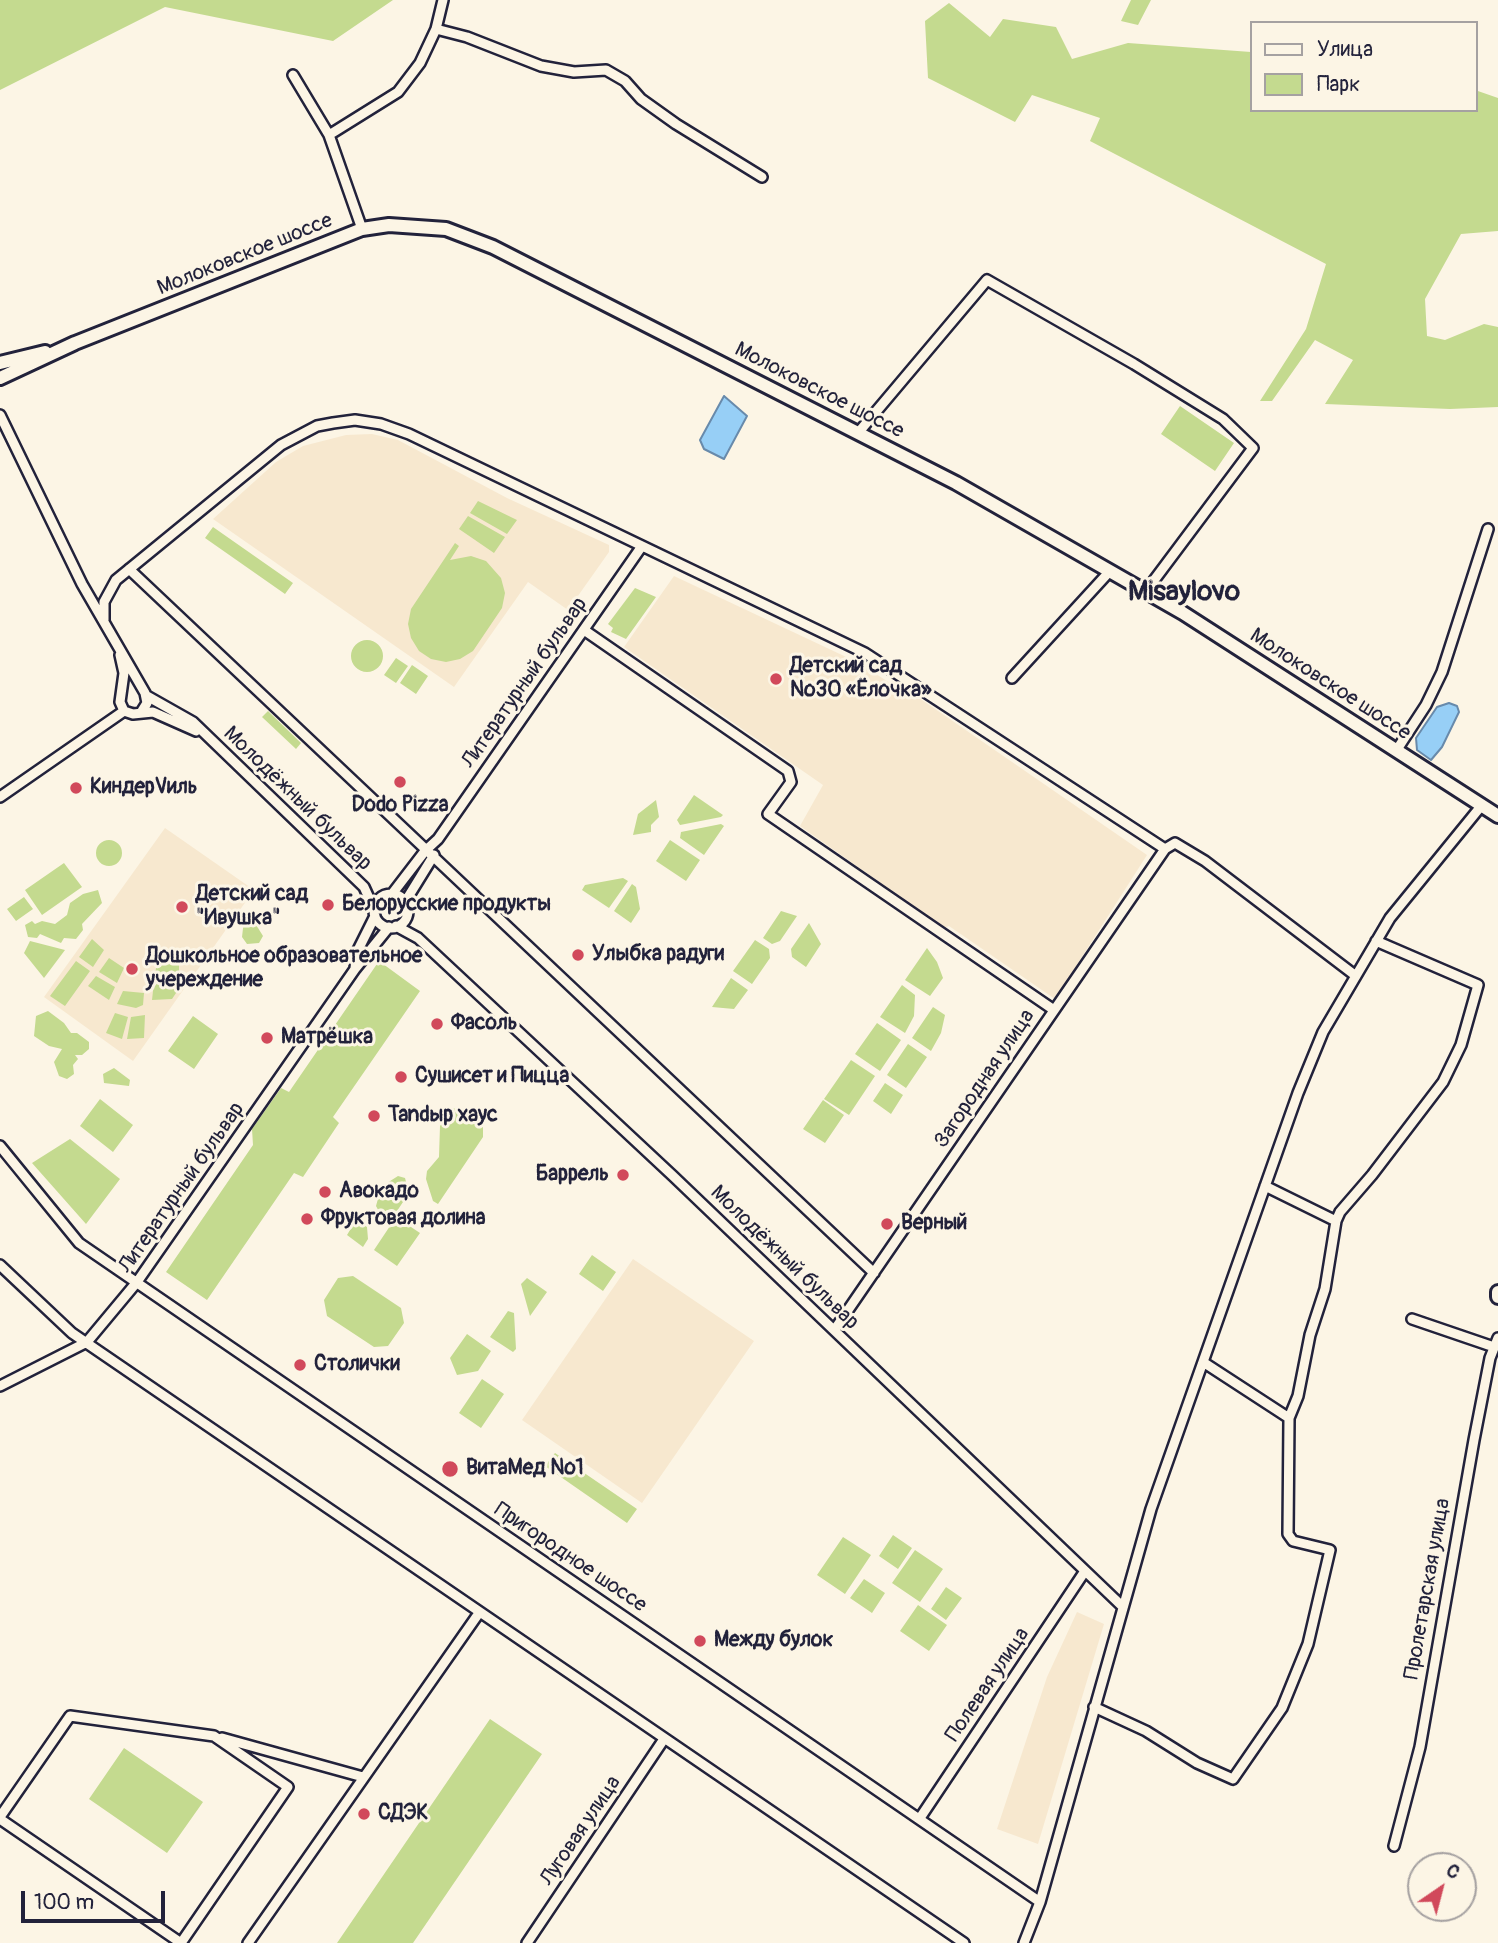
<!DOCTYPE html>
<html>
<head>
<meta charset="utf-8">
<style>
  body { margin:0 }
  #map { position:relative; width:1498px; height:1943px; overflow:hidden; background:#fcf5e5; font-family:Pangolin,sans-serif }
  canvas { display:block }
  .legend { position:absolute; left:1250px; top:21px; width:228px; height:91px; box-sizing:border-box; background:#fcf5e5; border:2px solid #a5a1a1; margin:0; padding:9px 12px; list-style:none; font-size:21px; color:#22223b }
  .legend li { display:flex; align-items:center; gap:14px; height:35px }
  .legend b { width:35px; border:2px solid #a5a1a1 }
  .north { position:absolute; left:1407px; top:1852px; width:70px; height:70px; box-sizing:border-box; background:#fcf5e5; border:2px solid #a5a1a1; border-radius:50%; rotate:35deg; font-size:19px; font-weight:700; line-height:28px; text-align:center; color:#22223b }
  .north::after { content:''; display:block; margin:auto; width:24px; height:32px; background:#d1495b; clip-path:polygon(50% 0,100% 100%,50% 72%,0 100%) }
  .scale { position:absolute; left:21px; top:1891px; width:144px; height:32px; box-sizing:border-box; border:4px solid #22223b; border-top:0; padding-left:9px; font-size:21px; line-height:24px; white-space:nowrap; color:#22223b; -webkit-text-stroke:5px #fcf5e5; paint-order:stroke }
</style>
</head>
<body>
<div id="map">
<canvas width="1498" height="1943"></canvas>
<ul class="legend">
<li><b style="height:9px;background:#fcf5e5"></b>Улица</li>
<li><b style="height:19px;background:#c4da8f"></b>Парк</li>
</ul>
<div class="north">С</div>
<div class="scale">100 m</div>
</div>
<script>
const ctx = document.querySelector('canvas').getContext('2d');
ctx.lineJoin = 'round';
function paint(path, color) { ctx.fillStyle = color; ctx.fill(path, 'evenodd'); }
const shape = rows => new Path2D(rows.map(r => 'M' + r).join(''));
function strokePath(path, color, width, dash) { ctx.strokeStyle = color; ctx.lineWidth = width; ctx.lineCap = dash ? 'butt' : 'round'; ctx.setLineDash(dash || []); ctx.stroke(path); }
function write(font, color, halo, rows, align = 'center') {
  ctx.font = font + ' Pangolin,sans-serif'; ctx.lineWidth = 6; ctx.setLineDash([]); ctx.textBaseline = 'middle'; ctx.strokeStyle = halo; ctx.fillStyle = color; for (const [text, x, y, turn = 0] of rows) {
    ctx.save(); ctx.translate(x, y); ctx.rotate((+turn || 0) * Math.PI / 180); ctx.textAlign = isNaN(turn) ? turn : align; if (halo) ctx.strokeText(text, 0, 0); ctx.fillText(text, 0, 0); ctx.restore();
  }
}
paint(shape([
  [372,434,398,440,507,498,609,545,609,552,568,610,528,582,454,687,213,519,276,462,303,446,346,435],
  [674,576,859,663,893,685,896,682,1147,855,1055,999,949,926,944,928,800,826,823,785,624,647],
  [165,828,254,890,133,1061,44,997],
  [633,1259,754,1341,642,1503,522,1420],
  [1077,1612,1104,1624,1038,1844,997,1829,1047,1677]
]), '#f7e8cf');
paint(shape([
  [0,0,393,0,333,41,165,7,0,90],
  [1131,0,1151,0,1138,25,1121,21],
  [949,3,990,37,1003,19,1056,27,1072,59,1128,43,1251,52,1251,110,1475,110,1475,90,1498,98,1498,231,1461,234,1425,299,1427,336,1445,340,1484,324,1498,327,1498,407,1450,409,1325,404,1353,360,1315,340,1272,401,1260,401,1306,329,1326,264,1090,141,1100,118,1032,95,1015,122,928,78,925,21],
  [1180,406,1234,443,1215,471,1161,434],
  [478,501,517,520,507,534,470,513],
  [468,516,505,537,494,553,459,529],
  [213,527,293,583,285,594,205,538],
  [455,543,459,546,450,560,471,556,486,561,501,578,505,593,502,608,473,651,460,659,446,662,431,659,419,651,411,638,408,624,411,609],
  [635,588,656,597,626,639,611,632,613,628,608,624],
  '351 656a16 16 0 1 1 32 0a16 16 0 1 1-32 0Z',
  [396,658,408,666,396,683,384,675],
  [412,665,428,676,416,694,400,683],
  [268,711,301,743,296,749,262,717],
  [694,795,723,815,721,817,680,825,677,820],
  [656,800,659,817,651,825,651,832,633,835,638,814],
  [721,824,724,826,704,855,680,838,681,832],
  '96 853a13 13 0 1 1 26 0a13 13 0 1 1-26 0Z',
  [670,840,700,860,686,881,656,861],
  [64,863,82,887,42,915,25,890],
  [623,878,628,881,609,908,582,890,585,885],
  [632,884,636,887,640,909,631,923,614,911],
  [98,890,102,903,82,924,83,930,76,939,64,938,61,943,40,934,37,938,28,937,25,925,32,921,35,924,42,921,55,924,67,915,70,903,83,894],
  [24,897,33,909,16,921,7,909],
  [781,911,797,916,780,941,772,944,763,938],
  [250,915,263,936,259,943,247,944,242,937,244,920],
  [809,923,821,944,806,967,792,957,791,949],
  [92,939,104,950,93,967,79,957],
  [755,940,769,949,770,958,752,984,733,971],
  [30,941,65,950,44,978,24,953],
  [927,948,937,962,943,978,930,996,905,980],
  [109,958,124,968,117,983,99,972],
  [157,959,179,959,179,977,155,977],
  [76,961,90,971,65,1006,50,996],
  [379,961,420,991,333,1117,339,1123,303,1177,294,1173,207,1300,166,1272,253,1145,252,1129,281,1088,289,1092],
  [96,976,115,987,109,1000,88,986],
  [731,978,748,990,734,1009,712,1007],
  [179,981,178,990,172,999,152,1000,154,982],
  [902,985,915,995,914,1016,905,1033,880,1017],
  [123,991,144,993,143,1005,136,1008,117,1004],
  [933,1007,945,1015,941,1033,931,1051,912,1038],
  [48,1011,64,1023,71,1033,77,1033,89,1042,89,1049,82,1055,75,1055,78,1059,73,1065,74,1074,67,1079,59,1076,54,1062,62,1049,49,1046,34,1036,36,1016],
  [115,1013,128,1017,122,1039,106,1033],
  [145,1015,144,1038,127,1039,131,1017],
  [193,1016,218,1034,194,1069,168,1051],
  [877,1023,901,1040,880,1071,855,1054],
  [908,1044,927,1057,906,1088,887,1075],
  [851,1060,875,1076,849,1115,824,1099],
  [114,1068,130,1080,129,1086,104,1083,103,1074],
  [885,1083,903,1095,891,1114,873,1101],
  [100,1099,133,1125,113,1152,80,1126],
  [823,1100,844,1115,825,1143,803,1129],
  [453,1108,476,1117,483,1126,483,1137,438,1204,433,1201,426,1179,427,1171,439,1157,440,1126],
  [70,1139,120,1179,86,1224,32,1163],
  [398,1176,405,1178,409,1193,397,1211,382,1217,376,1206,379,1195,387,1183],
  [396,1217,420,1233,397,1266,374,1250],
  [356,1220,367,1227,368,1239,363,1247,347,1235],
  [592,1255,616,1272,603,1291,579,1274],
  [353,1276,401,1308,404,1323,388,1346,374,1347,327,1316,324,1300,338,1278],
  [527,1278,547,1292,530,1316,521,1284],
  [508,1311,514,1313,516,1349,513,1352,490,1337],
  [467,1334,491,1351,478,1371,457,1375,450,1358],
  [482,1379,504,1394,481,1428,459,1413],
  [555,1453,637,1509,627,1523,545,1466],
  [893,1535,912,1548,898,1569,879,1556],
  [843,1537,871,1555,845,1594,817,1575],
  [915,1550,943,1569,920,1602,892,1583],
  [864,1579,885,1593,872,1613,850,1598],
  [946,1587,962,1598,946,1620,931,1609],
  [918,1605,947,1625,929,1651,900,1631],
  [490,1719,542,1754,413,1943,337,1943],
  [124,1748,203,1802,167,1853,89,1799]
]), '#c4da8f');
const water = shape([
  [724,396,747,416,724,459,704,449,700,440,724,396],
  [1449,703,1457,706,1459,712,1442,747,1431,760,1417,750,1416,738,1437,707,1449,703]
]);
paint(water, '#97cff6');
strokePath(water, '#688aab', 2);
const minor = shape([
  [436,29,467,37,541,66,574,72,606,70,625,81,641,99,676,124,762,177],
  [293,75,329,135,362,229],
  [329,135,398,92,420,63,436,29,443,0],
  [0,415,82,584,145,693,147,703,142,711],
  [858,433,987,280,1134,364,1223,419,1253,448,1146,591],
  [129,569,874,1273],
  [104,620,104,602,116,580,281,445,317,426,333,423,355,420,381,424,409,434,865,653,1165,849],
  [584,630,788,771,791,782,768,814,1054,1010],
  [120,655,124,673,120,702,124,711,133,714,153,712,196,731],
  [1012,678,1110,571],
  [147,696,193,722,364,887,374,909],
  [1396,751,1426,705,1442,672,1488,529],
  [0,797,124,711],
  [392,894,425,851,438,839,642,546],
  '374 911a17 17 0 1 1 34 0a17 17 0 1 1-34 0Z',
  [405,902,434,855],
  [396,926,418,938,673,1176,1123,1607],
  [355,968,357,952,375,916],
  [0,1146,79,1243,1040,1902],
  [1265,1186,1336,1221,1325,1289,1310,1335,1298,1396,1289,1418],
  [1336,1221,1340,1212,1372,1175,1443,1082,1461,1045,1478,985,1376,941],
  [0,1265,72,1333,964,1943],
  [1412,1319,1494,1347],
  [835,1329,1165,849,1175,843,1205,861,1356,976],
  [0,1386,87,1342,137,1282,355,969,389,927],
  [1094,1707,1146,1731,1197,1763,1233,1779,1282,1708,1308,1644,1330,1550,1293,1541,1288,1534,1289,1418,1203,1362],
  [222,1738,363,1777],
  [0,1817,70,1716,214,1736,288,1787,181,1943],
  [920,1818,1085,1571],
  [0,1819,181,1943],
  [1394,1846,1420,1747,1474,1440,1490,1358,1498,1338],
  [248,1943,479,1613],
  [527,1943,664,1739],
  [1024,1943,1040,1902,1151,1509,1298,1093,1323,1032,1390,918,1482,805]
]);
const secondary = shape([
  [0,363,45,352],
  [0,378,75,343,362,229,389,225,446,229,493,247,956,483,1183,613,1498,816],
  [1498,1292,1498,1297]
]);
strokePath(minor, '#22223b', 14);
strokePath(secondary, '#22223b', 18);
strokePath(minor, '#fcf5e5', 9);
strokePath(secondary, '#fcf5e5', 12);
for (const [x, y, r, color] of [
  [776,679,7,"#d1495b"],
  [400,782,7,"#d1495b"],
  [76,788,7,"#d1495b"],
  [328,905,7,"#d1495b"],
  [182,907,7,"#d1495b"],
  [578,955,7,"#d1495b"],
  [132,969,7,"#d1495b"],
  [437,1024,7,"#d1495b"],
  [267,1038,7,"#d1495b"],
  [401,1077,7,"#d1495b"],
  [374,1116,7,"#d1495b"],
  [623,1175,7,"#d1495b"],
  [325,1192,7,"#d1495b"],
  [307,1219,7,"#d1495b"],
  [887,1224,7,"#d1495b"],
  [300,1365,7,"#d1495b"],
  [450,1469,9,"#d1495b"],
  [700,1641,7,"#d1495b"],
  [364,1814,7,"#d1495b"]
]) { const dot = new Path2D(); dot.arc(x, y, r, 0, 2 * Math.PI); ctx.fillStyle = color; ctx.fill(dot); strokePath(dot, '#fcf5e5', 2.5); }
write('21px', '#22223b', '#fcf5e5', [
  ["Молоковское шоссе",245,255,-22],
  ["Молоковское шоссе",819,391,27],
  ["Литературный бульвар",525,683,-55],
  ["Молоковское шоссе",1330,685,33],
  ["Молодёжный бульвар",297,799,44],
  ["Загородная улица",985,1079,-56],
  ["Литературный бульвар",182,1188,-55],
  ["Молодёжный бульвар",784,1258,44],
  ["Пригородное шоссе",570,1558,34],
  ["Пролетарская улица",1428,1589,-80],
  ["Полевая улица",988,1685,-56],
  ["Луговая улица",581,1831,-56]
]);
write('bold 21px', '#22223b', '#fcf5e5', [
  ["Детский сад",790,667],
  ["№30 «Ёлочка»",790,691],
  ["КиндерVиль",90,788],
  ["Dodo Pizza",400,806,"center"],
  ["Детский сад",196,895],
  ["\"Ивушка\"",196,919],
  ["Белорусские продукты",342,905],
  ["Улыбка радуги",592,955],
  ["Дошкольное образовательное",146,957],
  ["учереждение",146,981],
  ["Фасоль",451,1024],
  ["Матрёшка",281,1038],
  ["Сушисет и Пицца",415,1077],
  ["Tandыр хаус",388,1116],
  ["Баррель",609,1175,"right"],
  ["Авокадо",339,1192],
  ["Фруктовая долина",321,1219],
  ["Верный",901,1224],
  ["Столички",314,1365],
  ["ВитаМед №1",466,1469],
  ["Между булок",714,1641],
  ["СДЭК",378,1814]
], 'left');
write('bold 28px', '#22223b', '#fcf5e5', [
  ["Misaylovo",1184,593]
]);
</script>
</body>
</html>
